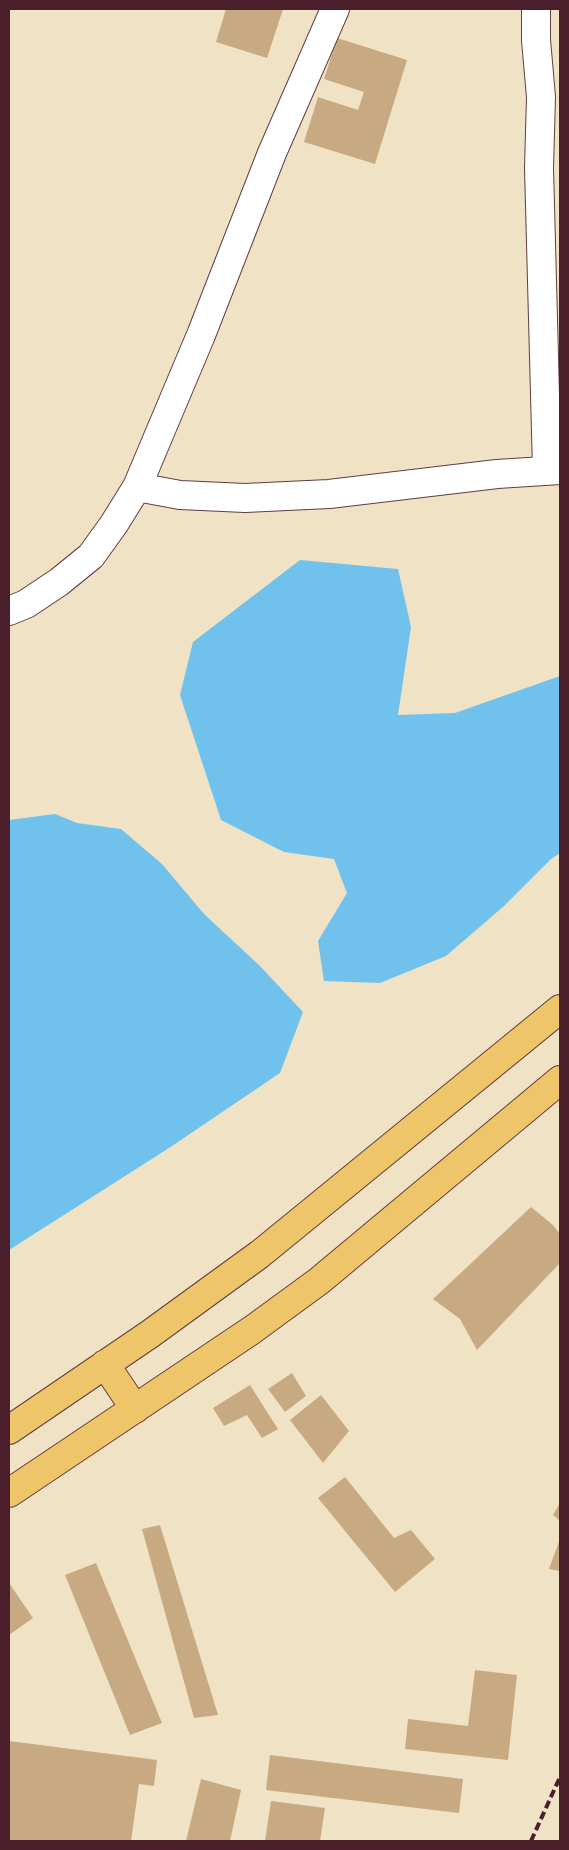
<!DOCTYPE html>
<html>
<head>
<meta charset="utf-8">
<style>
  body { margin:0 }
  #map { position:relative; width:569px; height:1850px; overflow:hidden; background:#f0e2c4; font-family:Delius,sans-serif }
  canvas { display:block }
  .frame { position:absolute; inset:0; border:10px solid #4a1f2b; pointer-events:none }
</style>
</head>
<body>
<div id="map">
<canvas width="569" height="1850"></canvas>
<div class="frame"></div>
</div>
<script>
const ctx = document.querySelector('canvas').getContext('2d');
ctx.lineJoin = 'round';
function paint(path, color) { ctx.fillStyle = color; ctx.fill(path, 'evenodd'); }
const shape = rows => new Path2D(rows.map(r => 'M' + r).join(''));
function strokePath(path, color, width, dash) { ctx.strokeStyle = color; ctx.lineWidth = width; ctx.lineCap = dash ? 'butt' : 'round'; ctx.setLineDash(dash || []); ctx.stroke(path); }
paint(shape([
  [300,560,398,569,411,627,398,715,455,713,560,676,560,853,551,859,504,906,446,956,380,983,324,981,318,941,347,893,334,859,284,852,221,820,180,695,193,642],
  [55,814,77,823,121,829,162,864,204,914,260,966,303,1012,280,1073,169,1148,9,1250,9,820]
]), '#70c2ec');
paint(shape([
  [226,9,283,9,267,58,216,42],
  [337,38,407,60,375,164,304,142,318,97,358,110,364,92,324,79],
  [531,1207,553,1225,560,1234,560,1263,477,1350,460,1319,433,1299],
  [292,1373,306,1396,285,1412,268,1389],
  [250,1385,278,1429,262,1438,247,1415,224,1426,213,1408],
  [321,1395,349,1431,323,1463,290,1420],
  [345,1477,394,1538,411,1530,435,1559,395,1592,318,1498],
  [560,1503,560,1521,553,1515],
  [160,1525,218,1715,194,1718,142,1529],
  [560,1539,560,1571,549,1569],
  [96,1563,162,1723,130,1735,65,1575],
  [9,1583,33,1618,9,1635],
  [475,1670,517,1675,508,1760,405,1749,408,1719,468,1726],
  [9,1741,157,1760,154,1786,139,1784,131,1841,9,1841],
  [270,1755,463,1779,459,1813,266,1790],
  [201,1779,241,1790,230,1841,186,1841],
  [271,1801,325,1808,320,1841,265,1841]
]), '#c8aa82');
const minor = shape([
  [536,9,536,40,541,97,539,168,547,470],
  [137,487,180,495,245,498,329,494,497,474,560,470],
  [9,611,26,604,59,582,91,556,114,524,137,487,201,335,272,153,335,9]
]);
const primary = shape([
  [105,1364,135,1409],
  [9,1430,150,1334,260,1254,560,1009],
  [9,1493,252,1330,319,1281,560,1080]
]);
strokePath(minor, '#633c42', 30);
strokePath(primary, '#633c42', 30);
strokePath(minor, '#fff', 28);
strokePath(primary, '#eec569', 28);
strokePath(shape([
  [531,1841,560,1777]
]), '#4a1f2b', 4, [8, 4]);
</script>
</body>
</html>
